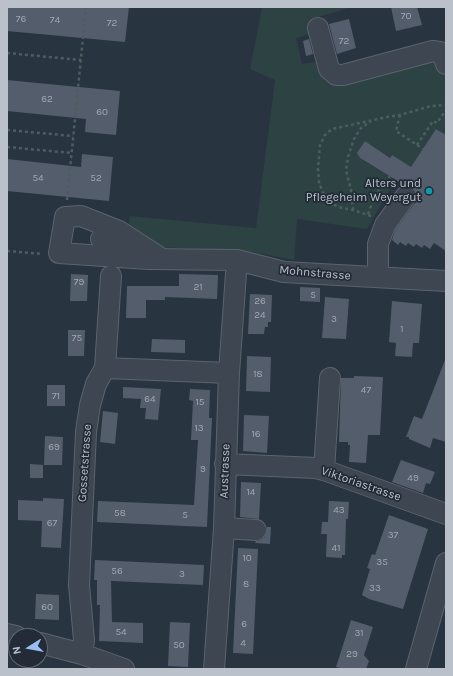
<!DOCTYPE html>
<html>
<head>
<meta charset="utf-8">
<style>
  body { margin:0 }
  #map { position:relative; width:453px; height:676px; overflow:hidden; background:#293441; font-family:Karla,sans-serif }
  canvas { display:block }
  .frame { position:absolute; inset:0; border:8px solid #bac1cb; pointer-events:none }
  .north { position:absolute; left:8px; top:628px; width:40px; height:40px; box-sizing:border-box; background:#222b36; border:1px solid #5f6772; border-radius:50%; rotate:259deg; font-size:11px; font-weight:700; line-height:16px; text-align:center; color:#bac1cb }
  .north::after { content:''; display:block; margin:auto; width:14px; height:18px; background:#9abef0; clip-path:polygon(50% 0,100% 100%,50% 72%,0 100%) }
</style>
</head>
<body>
<div id="map">
<canvas width="453" height="676"></canvas>
<div class="frame"></div>
<div class="north">N</div>
</div>
<script>
const ctx = document.querySelector('canvas').getContext('2d');
ctx.lineJoin = 'round';
function paint(path, color) { ctx.fillStyle = color; ctx.fill(path, 'evenodd'); }
const shape = rows => new Path2D(rows.map(r => 'M' + r).join(''));
function strokePath(path, color, width, dash) { ctx.strokeStyle = color; ctx.lineWidth = width; ctx.lineCap = dash ? 'butt' : 'round'; ctx.setLineDash(dash || []); ctx.stroke(path); }
function write(font, color, halo, rows, align = 'center') {
  ctx.font = font + ' Karla,sans-serif'; ctx.lineWidth = 3.5; ctx.setLineDash([]); ctx.textBaseline = 'middle'; ctx.strokeStyle = halo; ctx.fillStyle = color; for (const [text, x, y, turn = 0] of rows) {
    ctx.save(); ctx.translate(x, y); ctx.rotate((+turn || 0) * Math.PI / 180); ctx.textAlign = isNaN(turn) ? turn : align; if (halo) ctx.strokeText(text, 0, 0); ctx.fillText(text, 0, 0); ctx.restore();
  }
}
paint(shape([
  [262,7,352,7,311,19,314,33,296,38,302,64,320,61,326,76,436,56,446,62,446,135,436,129,405,177,392,155,390,158,365,141,361,159,395,180,367,229,297,219,294,260,247,251,156,247,128,229,130,216,256,228,275,80,250,69]
]), '#2c4243');
paint(shape([
  [7,7,129,7,125,42,7,31],
  [391,7,417,7,422,25,396,31],
  [349,19,356,48,337,54,329,24],
  [309,39,313,54,306,56,303,41],
  [7,80,120,91,116,135,85,132,86,119,7,111],
  [436,129,446,135,446,251,434,243,430,249,424,245,422,248,416,244,414,247,408,243,406,246,400,242,398,245,392,240,395,230,415,203,417,198,420,196,417,194,412,186,408,185,404,185,360,158,357,153,365,141,390,158,392,155,411,167],
  [82,154,113,157,109,201,7,191,7,159,81,167],
  [71,274,88,275,87,301,70,301],
  [179,274,218,275,217,299,165,297,165,300,146,300,146,318,126,318,127,286,179,286],
  [300,287,320,288,320,302,300,301],
  [250,294,272,295,271,322,268,322,268,327,265,327,264,334,248,334],
  [325,297,349,299,346,339,322,338],
  [392,301,422,304,419,343,413,343,412,357,395,356,396,343,389,342],
  [68,330,85,330,84,356,68,356],
  [152,339,185,340,185,353,151,352],
  [247,356,271,357,270,392,246,391],
  [445,360,446,442,433,438,430,448,409,439,409,437,406,437,414,416,422,419],
  [354,376,383,377,380,435,368,435,366,463,349,462,350,445,348,445,348,442,339,442,341,378,354,378],
  [47,385,65,385,65,406,47,406],
  [123,387,161,389,158,420,145,419,146,408,140,408,141,399,123,398],
  [190,389,210,390,209,418,212,418,207,527,97,522,98,501,194,505,198,440,191,440,193,401,189,400],
  [103,411,118,413,115,444,100,442],
  [244,415,269,416,267,453,243,451],
  [45,436,63,437,62,465,44,465],
  [401,460,435,472,430,484,426,483,423,493,392,482],
  [30,464,43,465,43,478,30,478],
  [241,482,261,483,259,519,240,517],
  [43,498,64,499,61,548,41,547,42,521,18,520,18,500,43,501],
  [329,501,349,502,348,519,346,519,345,555,342,555,342,558,326,557,327,534,321,534,322,522,328,522],
  [389,515,428,529,403,609,369,599,362,595,370,569,367,568,372,554,375,555],
  [267,527,271,527,270,544,255,543,256,541,261,540,265,537,267,531],
  [238,548,258,549,253,654,233,653],
  [95,560,204,565,203,585,111,581,112,622,143,623,143,643,99,641,100,605,97,605,97,580,94,580],
  [36,594,59,595,59,620,35,619],
  [351,620,373,627,364,655,369,661,366,669,343,669,336,667],
  [170,622,190,623,188,667,168,666]
]), '#535d6b');
const minor = shape([
  [318,28,329,69,336,75,343,75,433,51,440,52,443,55,446,64],
  [101,239,134,253],
  [162,259,119,231,81,216,65,217,59,253,149,259,237,260,284,272,446,281],
  [378,277,378,244,385,225,406,196],
  [105,368,229,373],
  [225,464,316,468,324,470,446,514],
  [324,470,330,378],
  [224,528,256,530],
  [7,634,16,636],
  [40,643,82,654,124,669],
  [82,654,84,640,79,585,86,432,90,405,96,384,105,368,111,276],
  [214,669,224,528,229,373,236,273],
  [416,669,446,563]
]);
strokePath(minor, '#5b646e', 22);
strokePath(shape([
  [7,53,81,60],
  [400,115,396,131,423,149],
  [7,130,73,136],
  [417,145,433,121,437,123,446,110],
  [7,147,72,153],
  [67,200,86,7],
  [353,210,351,190,346,170,348,157,354,139,361,128,371,121],
  [368,214,374,198,390,176],
  [371,216,353,210,338,207,329,202,322,191,319,182,318,169,320,145,325,135,332,129,387,117,400,115,431,106,446,105],
  [7,251,42,254]
]), '#4b5e60', 2.5, [3, 3]);
strokePath(minor, '#3d4651', 20);
for (const [x, y, r, color] of [
  [429,191,4,"#0f9aa8"]
]) { const dot = new Path2D(); dot.arc(x, y, r, 0, 2 * Math.PI); ctx.fillStyle = color; ctx.fill(dot); strokePath(dot, '#222b36', 1.5); }
write('10px', '#a0a8b3', null, [
  ["70",406,16],
  ["76",21,19],
  ["74",55,20],
  ["72",112,23],
  ["72",344,41],
  ["62",47,99],
  ["60",102,112],
  ["54",38,178],
  ["52",96,178],
  ["79",79,282],
  ["21",198,287],
  ["5",313,295],
  ["26",260,301],
  ["24",260,315],
  ["3",334,319],
  ["1",402,329],
  ["75",77,338],
  ["18",258,374],
  ["47",366,390],
  ["71",56,396],
  ["64",150,399],
  ["15",200,402],
  ["13",199,428],
  ["16",256,434],
  ["69",54,447],
  ["9",203,469],
  ["49",413,478],
  ["14",251,492],
  ["43",339,510],
  ["58",120,513],
  ["5",185,515],
  ["67",52,523],
  ["37",393,535],
  ["41",336,548],
  ["10",247,558],
  ["35",382,562],
  ["56",117,571],
  ["3",182,574],
  ["8",246,584],
  ["33",375,588],
  ["60",47,607],
  ["6",244,624],
  ["54",121,632],
  ["31",359,633],
  ["4",243,643],
  ["50",179,645],
  ["29",352,654]
]);
write('12px', '#bac1cb', '#222b36', [
  ["Alters und",421,184],
  ["Pflegeheim Weyergut",421,198]
], 'right');
write('12px', '#bac1cb', '#222b36', [
  ["Mohnstrasse",315,273,5],
  ["Gossetstrasse",85,463,-86],
  ["Austrasse",225,471,-88],
  ["Viktoriastrasse",361,484,19]
]);
</script>
</body>
</html>
